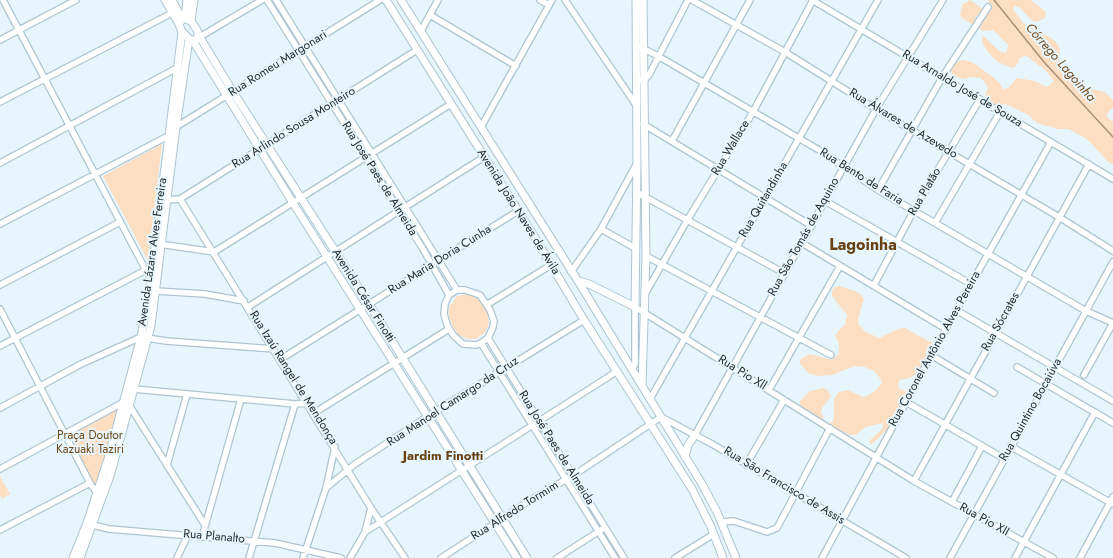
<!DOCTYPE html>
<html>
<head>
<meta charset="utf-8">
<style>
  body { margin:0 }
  canvas { display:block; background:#e7f6fd }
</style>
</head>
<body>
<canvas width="1113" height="558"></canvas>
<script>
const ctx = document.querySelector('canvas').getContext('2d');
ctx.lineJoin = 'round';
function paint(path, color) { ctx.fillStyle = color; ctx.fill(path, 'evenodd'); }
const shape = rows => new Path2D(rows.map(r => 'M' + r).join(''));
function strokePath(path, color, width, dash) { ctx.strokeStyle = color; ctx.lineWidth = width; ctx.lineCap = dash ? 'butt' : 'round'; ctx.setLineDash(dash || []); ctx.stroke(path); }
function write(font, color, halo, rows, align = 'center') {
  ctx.font = font + ' Jost,sans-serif'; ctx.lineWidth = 4; ctx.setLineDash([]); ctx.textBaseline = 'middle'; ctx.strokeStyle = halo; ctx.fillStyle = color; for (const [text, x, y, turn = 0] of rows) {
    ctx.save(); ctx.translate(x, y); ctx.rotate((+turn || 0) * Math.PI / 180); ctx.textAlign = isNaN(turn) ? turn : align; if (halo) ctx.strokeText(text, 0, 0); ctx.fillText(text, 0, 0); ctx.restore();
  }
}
paint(shape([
  [970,0,981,7,983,12,975,17,981,23,985,20,989,6,988,0,1031,0,1045,11,1046,15,1044,19,1035,22,1031,20,1019,7,1015,6,1013,9,1024,24,1050,37,1057,43,1060,50,1059,59,1067,75,1074,81,1086,88,1105,92,1113,100,1113,107,1108,113,1107,117,1113,122,1113,165,1107,161,1088,140,1069,129,1058,129,1037,123,1027,114,1005,104,992,106,985,96,988,87,981,78,971,77,963,79,954,76,951,72,952,67,959,61,963,60,972,62,978,66,999,82,1003,89,1008,88,1017,78,1035,81,1047,87,1054,81,1044,69,1028,57,1024,56,1020,58,1016,66,1012,68,998,62,987,51,982,41,983,36,1001,52,1006,53,1008,45,993,30,983,31,962,18,960,14,962,5],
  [162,144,148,261,103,176],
  [839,286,858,292,864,298,858,320,859,325,866,332,879,338,901,328,905,328,934,344,918,372,910,378,900,380,898,384,899,388,907,392,891,426,871,445,869,441,883,428,883,423,866,427,855,435,850,435,821,421,803,410,800,406,800,401,810,391,823,388,827,389,831,397,822,408,821,412,824,420,827,423,832,423,834,419,834,399,839,392,848,390,863,397,867,396,875,391,882,383,880,378,874,371,865,367,855,366,832,375,817,376,808,373,799,362,802,358,810,354,832,360,839,354,839,344,835,335,845,324,847,315,832,296,832,290,835,287],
  [469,294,481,301,487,311,489,323,485,333,476,339,467,339,459,335,453,327,449,317,449,307,457,296],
  [122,403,96,495,66,435],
  [0,476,10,494,2,499,0,495]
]), '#fcdec2');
strokePath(shape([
  [994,0,1044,62,1113,137]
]), '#aa8f73', 1.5);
const minor = shape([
  [3,0,150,278],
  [267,0,423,249,449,295],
  [276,0,457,290],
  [540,0,549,5],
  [565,0,636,105],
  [692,0,785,52,876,109,1059,217,1113,251],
  [812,0,1113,179],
  [430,15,516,66],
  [421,31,438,0],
  [198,38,262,0],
  [0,40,76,0],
  [640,47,658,56,819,150,878,190,935,223,1086,311,1113,323,1084,375],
  [636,81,644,80,649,75,688,0],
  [0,102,172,13],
  [643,124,812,226],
  [176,127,380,0],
  [481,127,552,0],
  [672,141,750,0],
  [0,163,177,68],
  [878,190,943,76,988,7],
  [636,192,784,273],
  [180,199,371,508,405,558],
  [167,200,180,199,417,50],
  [825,201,971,284],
  [935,223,1000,112],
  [0,224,168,136],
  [601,229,635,248],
  [802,243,946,329],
  [159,244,214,252,451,104],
  [646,256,831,355],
  [571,272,601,229,637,163],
  [0,285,120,222],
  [874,285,914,210,980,99],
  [457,290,465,290,480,295,490,310,494,321,493,327,488,338,481,343,476,345,463,344,453,335,447,325,444,314,445,304,449,295,457,290],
  [156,291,205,294,244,301],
  [645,294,688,219,753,112,813,0],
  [488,304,551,265],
  [248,307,484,157],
  [0,309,91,485,99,495],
  [956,310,1113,401],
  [488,338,624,558],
  [481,343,615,558],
  [0,346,146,270],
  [931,355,994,393],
  [281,359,518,211],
  [1017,367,1113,423],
  [632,369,635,364,635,307,914,481,1053,558],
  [134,389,295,404,308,403],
  [769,390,840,266],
  [650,399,878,0],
  [906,402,1003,458],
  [0,408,81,364,141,337,166,341,274,349],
  [314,413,449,329],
  [695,435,876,109,943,0],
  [1010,446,1113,504],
  [167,465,187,394],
  [746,465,784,400],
  [0,469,122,403,129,405,205,525],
  [914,481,1089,164],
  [326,488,355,464,436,411,584,320],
  [952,502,982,446],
  [722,522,734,521,767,532,777,528,830,428],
  [89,524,109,529,275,543,341,558],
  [0,530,90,483],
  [365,532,616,372],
  [202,537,241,399],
  [177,558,188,535],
  [249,558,295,404],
  [303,558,326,488,335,447],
  [350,558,365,532,371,508],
  [441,558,532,499,574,475,661,417,712,444,906,558],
  [557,558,601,530],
  [675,558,714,534],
  [822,558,938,343,1051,142],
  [950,558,1113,262],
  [1015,558,1095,412],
  [1080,558,1113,497]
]);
const major = shape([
  [165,0,179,24],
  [172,0,182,19],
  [386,0,532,233,584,320,692,489,711,527,723,558],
  [401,0,578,281,702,484,717,512,736,558],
  [183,18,191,21,197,30,199,36,196,39,193,41,189,39,181,30,179,24,183,18],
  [185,18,187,0],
  [191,21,194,0],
  [198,34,233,92,369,304,527,558],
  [193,41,293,203,517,558],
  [578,281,589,284,635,307,637,163,636,0],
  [642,386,646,256,643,0],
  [685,457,688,445,695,435],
  [73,558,87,523,108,459,141,337,149,294,182,32],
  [80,558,110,476,151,326,176,127,189,39]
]);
strokePath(minor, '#adc5d1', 8);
strokePath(major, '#adc5d1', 9);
strokePath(minor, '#fff', 5.5);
strokePath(major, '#fff', 7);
write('12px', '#222c30', '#e7f6fd', [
  ["Rua Romeu Margonari",278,64,-32],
  ["Rua Arnaldo José de Souza",962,89,31],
  ["Rua Álvares de Azevedo",903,124,31],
  ["Rua Arlindo Sousa Monteiro",294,128,-32],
  ["Rua Wallace",731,148,-59],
  ["Rua Bento de Faria",861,177,32],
  ["Rua José Paes de Almeida",379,179,58],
  ["Rua Platão",925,192,-60],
  ["Rua Quitandinha",764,200,-60],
  ["Avenida João Naves de Ávila",518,212,58],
  ["Rua São Tomás de Aquino",804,237,-61],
  ["Avenida Lázara Alves Ferreira",153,252,-82],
  ["Rua Maria Doria Cunha",440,260,-32],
  ["Avenida César Finotti",363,296,58],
  ["Rua Sócrates",1001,322,-61],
  ["Rua Coronel Antônio Alves Pereira",935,349,-61],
  ["Rua Pio Xll",742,373,32],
  ["Rua Izaú Rangel de Mendonça",293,378,58],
  ["Rua Manoel Camargo da Cruz",453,402,-33],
  ["Rua Quintino Bocaiúva",1031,410,-61],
  ["Rua José Paes de Almeida",556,448,58],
  ["Rua São Francisco de Assis",784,486,31],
  ["Rua Alfredo Tormim",515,511,-32],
  ["Rua Pio XII",984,520,29],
  ["Rua Planalto",214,537,5]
]);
write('12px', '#704717', '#e7f6fd', [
  ["Praça Doutor",90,436],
  ["Kazuaki Taziri",90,450]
]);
write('italic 13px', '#754c1d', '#e7f6fd', [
  ["Córrego Lagoinha",1060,63,49]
]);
write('bold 13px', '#694214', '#e7f6fd', [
  ["Jardim Finotti",443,457]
]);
write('bold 16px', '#694214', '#e7f6fd', [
  ["Lagoinha",863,246]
]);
</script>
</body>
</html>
